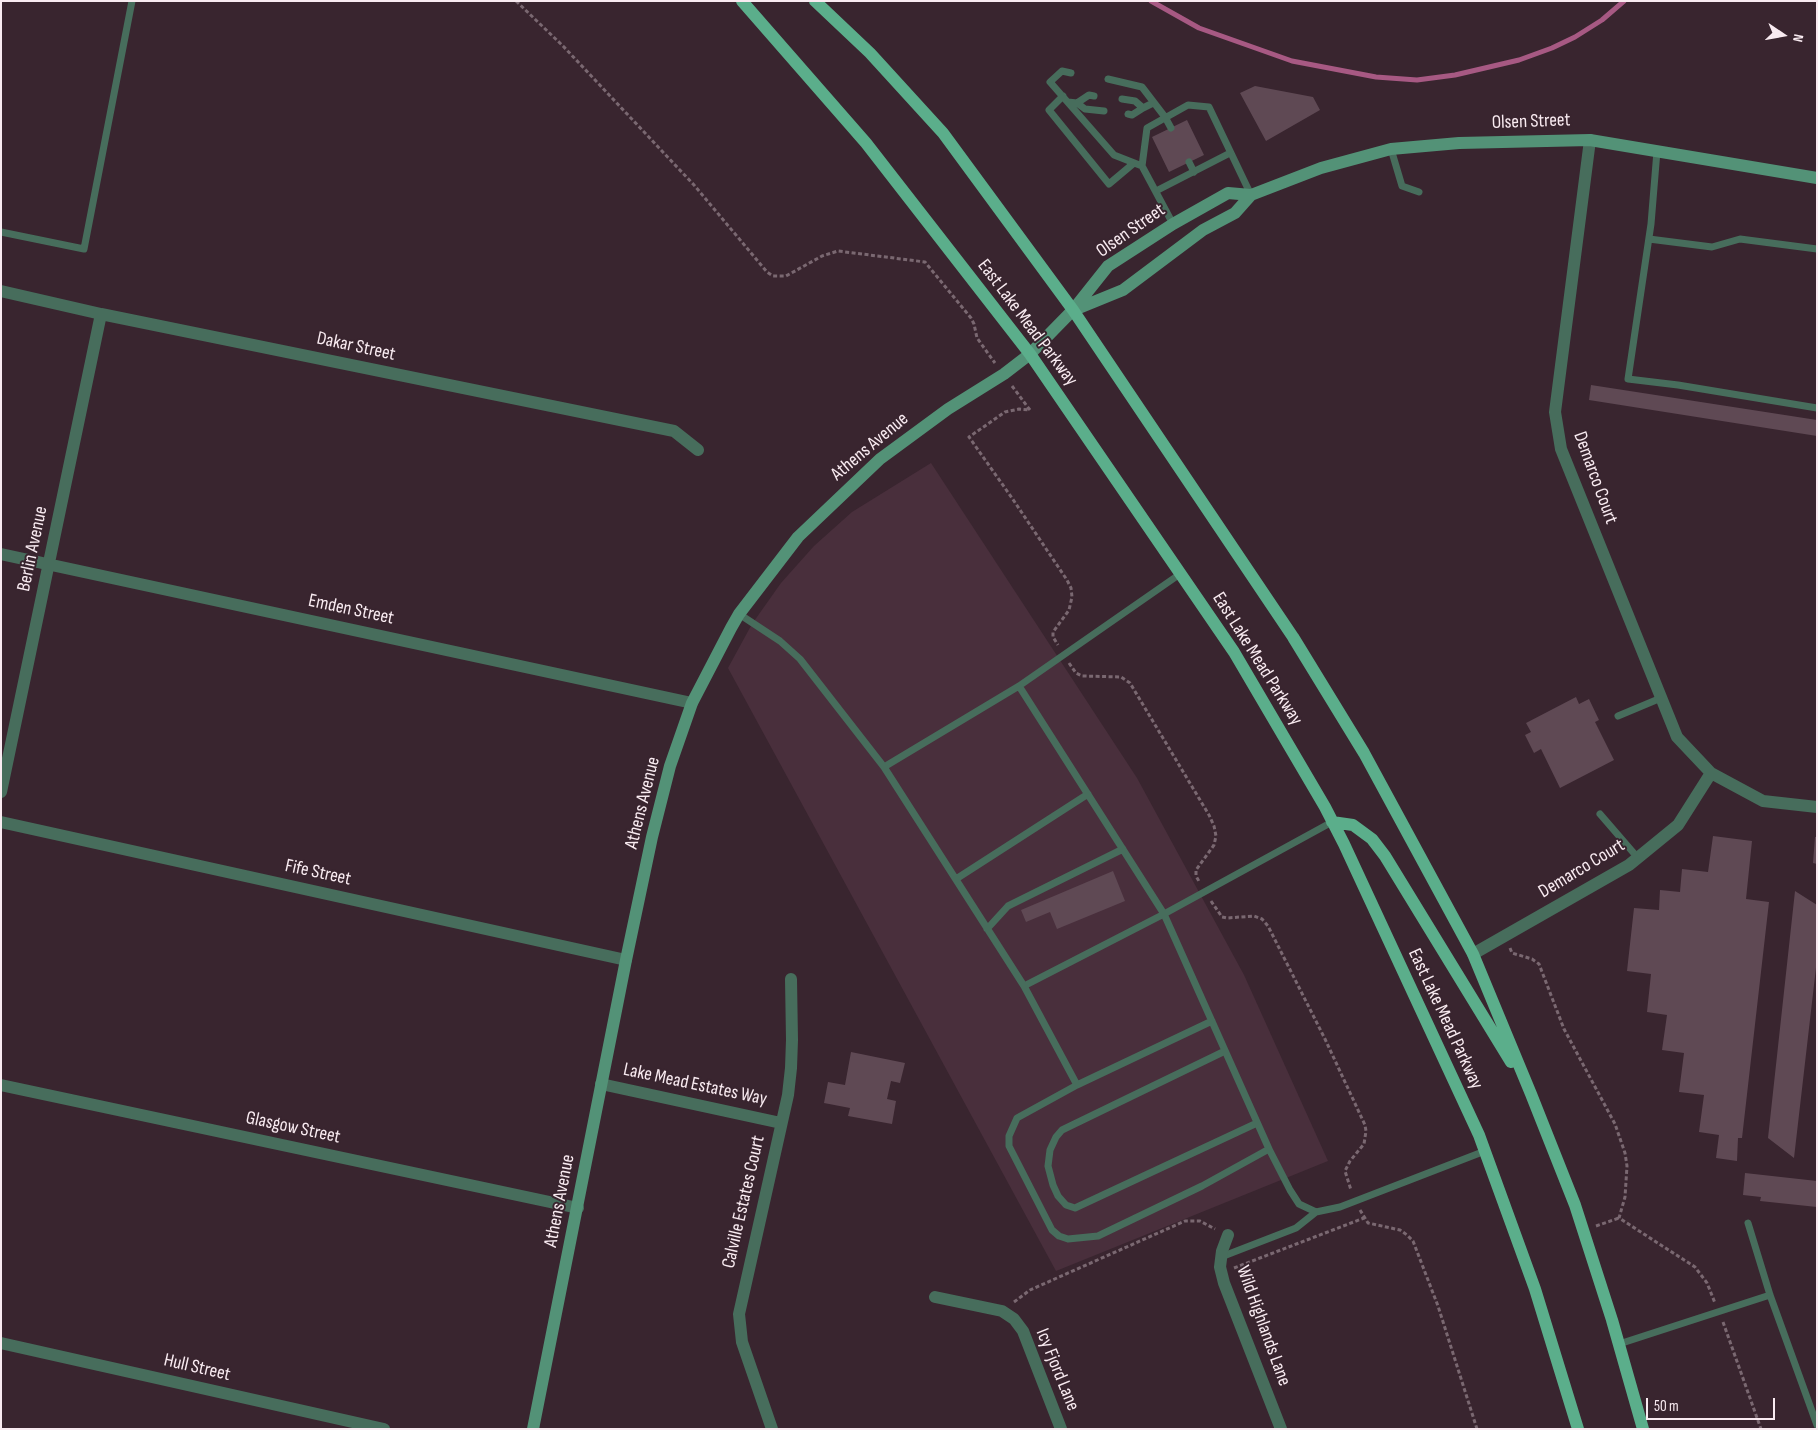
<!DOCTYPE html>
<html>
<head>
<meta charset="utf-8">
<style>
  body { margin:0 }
  #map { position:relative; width:1818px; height:1430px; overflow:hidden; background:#39252f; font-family:"Sofia Sans Condensed",sans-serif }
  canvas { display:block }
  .frame { position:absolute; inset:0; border:2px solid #f9ebf1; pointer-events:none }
  .north { position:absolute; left:1758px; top:10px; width:50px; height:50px; -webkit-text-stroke:4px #39252f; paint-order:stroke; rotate:102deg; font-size:14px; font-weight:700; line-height:20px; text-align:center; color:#f9ebf1 }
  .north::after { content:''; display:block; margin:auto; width:18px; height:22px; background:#f9ebf1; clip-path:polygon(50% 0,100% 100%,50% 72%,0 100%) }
  .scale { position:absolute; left:1646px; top:1398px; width:129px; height:22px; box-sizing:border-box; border:2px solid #f9ebf1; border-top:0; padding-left:6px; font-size:15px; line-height:18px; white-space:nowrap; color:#f9ebf1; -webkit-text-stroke:4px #39252f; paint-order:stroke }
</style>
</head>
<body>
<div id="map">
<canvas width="1818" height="1430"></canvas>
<div class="frame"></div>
<div class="north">N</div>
<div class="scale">50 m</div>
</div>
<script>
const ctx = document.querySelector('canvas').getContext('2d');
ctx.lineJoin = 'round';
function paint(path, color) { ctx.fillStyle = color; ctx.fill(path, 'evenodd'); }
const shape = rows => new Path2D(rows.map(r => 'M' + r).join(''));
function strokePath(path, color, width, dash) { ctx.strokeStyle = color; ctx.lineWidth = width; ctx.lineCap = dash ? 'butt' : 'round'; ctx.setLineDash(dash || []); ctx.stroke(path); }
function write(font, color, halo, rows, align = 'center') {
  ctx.font = font + ' "Sofia Sans Condensed",sans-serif'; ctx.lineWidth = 4; ctx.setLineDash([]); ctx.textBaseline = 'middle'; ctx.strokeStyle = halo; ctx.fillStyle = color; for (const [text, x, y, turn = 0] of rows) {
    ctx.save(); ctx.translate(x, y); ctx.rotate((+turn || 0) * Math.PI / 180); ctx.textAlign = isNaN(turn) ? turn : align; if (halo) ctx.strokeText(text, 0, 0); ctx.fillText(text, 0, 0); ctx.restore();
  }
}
paint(shape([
  [931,463,1137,778,1244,975,1328,1161,1056,1271,728,668,752,624,781,583,814,546,852,512]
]), '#492f3c');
strokePath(shape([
  [1151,1,1199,28,1292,61,1376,77,1417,80,1455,75,1519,60,1552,48,1575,37,1602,20,1624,1]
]), '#a75983', 5);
paint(shape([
  [1255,86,1313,97,1320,110,1266,141,1240,93],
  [1187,120,1204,155,1169,172,1152,137],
  [1591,385,1817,420,1817,436,1589,400],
  [1576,697,1579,704,1589,699,1599,720,1595,722,1614,760,1560,788,1541,749,1534,753,1525,735,1531,732,1526,723],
  [1713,836,1752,841,1746,899,1769,902,1742,1138,1738,1138,1737,1161,1716,1158,1719,1135,1699,1132,1704,1095,1679,1092,1684,1053,1662,1050,1667,1015,1647,1012,1651,974,1627,971,1634,908,1659,910,1660,890,1680,892,1682,869,1708,872],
  [1815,837,1817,837,1817,864,1813,863],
  [1113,871,1125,901,1057,929,1050,912,1026,922,1021,910],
  [1795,891,1817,905,1817,959,1794,1158,1768,1138],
  [851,1052,905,1063,900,1083,891,1081,887,1099,896,1101,892,1124,848,1116,850,1108,824,1103,828,1082,845,1085],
  [1745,1173,1817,1181,1817,1207,1760,1201,1761,1197,1743,1195]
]), '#5f4954');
strokePath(shape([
  [516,1,563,46,694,185,767,272,773,276,786,276,822,256,838,251,925,262,971,318,974,324,977,338,995,363],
  [1012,386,1030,410,1019,409,1005,412,969,437,1012,498,1067,580,1071,588,1072,597,1069,610,1053,632,1053,637,1058,645],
  [1069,663,1076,673,1082,676,1121,677,1130,683,1209,815,1214,826,1216,836,1214,845,1196,870,1196,876,1200,883],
  [1211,901,1222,917,1227,918,1254,916,1262,919,1268,926,1325,1039,1365,1125,1366,1131,1364,1144,1350,1161,1345,1171,1351,1190],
  [1510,948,1512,953,1532,959,1539,964,1564,1029,1615,1124,1625,1153,1627,1166,1625,1197,1619,1218,1695,1267,1707,1283,1715,1303],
  [1360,1210,1368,1223,1400,1230,1407,1235,1413,1241,1438,1306,1477,1429],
  [1596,1226,1619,1218],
  [1234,1268,1364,1218],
  [1014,1302,1030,1290,1185,1221,1200,1221,1215,1229],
  [1723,1322,1761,1429]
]), '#7a6871', 3, [4, 2.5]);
strokePath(shape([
  [1071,73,1062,71,1050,82,1114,155,1142,166],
  [1108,79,1142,87,1165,117,1171,128],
  [1063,96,1049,110,1109,184,1134,163],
  [1122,99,1135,101,1143,108,1153,103],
  [1068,102,1077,103,1085,109,1104,111],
  [1077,103,1089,95,1094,96],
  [1128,114,1132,115,1143,108],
  [1391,149,1402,186,1419,192],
  [1657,151,1651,224,1628,379,1678,385,1817,408],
  [1189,162,1194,172],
  [1156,191,1230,153],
  [1173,224,1142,166,1147,128,1188,105,1209,107,1251,195],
  [1,232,84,249,132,1],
  [1649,239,1712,247,1740,239,1817,249],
  [739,614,780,641,800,659,884,767,1024,986,1077,1085,1017,1118,1009,1136,1009,1146,1052,1230,1059,1236,1068,1239,1098,1236,1202,1186,1269,1149,1290,1190,1299,1204,1316,1212,1340,1207,1485,1151],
  [1019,686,1164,914,1024,986],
  [1618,716,1661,698],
  [884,767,1019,686,1180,574],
  [1600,814,1638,858],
  [956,879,1088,794],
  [987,929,1008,906,1123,849],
  [1225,1051,1062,1130,1056,1137,1050,1150,1048,1166,1053,1185,1058,1196,1066,1205,1075,1208,1257,1123],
  [1077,1085,1212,1021],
  [1269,1149,1164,914,1332,822],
  [1748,1223,1770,1295,1817,1425],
  [1221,1257,1296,1228,1316,1212],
  [1619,1344,1770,1295]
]), '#476d5c', 7);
strokePath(shape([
  [1590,140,1555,412,1561,449,1677,737,1711,773,1763,801,1817,807],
  [1,291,101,314,674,431,698,450],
  [1,554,692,703],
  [1,792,101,314],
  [1,822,626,960],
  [1473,954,1629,865,1678,825,1711,773],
  [601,1084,781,1123],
  [1,1085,578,1208],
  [1228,1235,1222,1251,1220,1267,1224,1283,1281,1429],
  [935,1297,1002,1311,1014,1319,1023,1331,1061,1429],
  [1,1343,384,1429],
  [772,1429,742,1342,739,1314,788,1095,791,1068,792,1040,791,979]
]), '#476d5c', 12);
strokePath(shape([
  [1074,310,1123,290,1203,230,1235,213,1251,195,1321,168,1391,149,1459,143,1590,140,1817,178],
  [533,1429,626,960,652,837,670,766,692,703,731,628,739,614,798,537,880,459,948,409,1004,374,1030,354,1073,310,1108,266,1173,224,1228,193,1251,195]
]), '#539277', 12);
strokePath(shape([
  [742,1,866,143,1030,354,1234,652,1325,807,1344,844,1479,1135,1535,1289,1578,1429],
  [815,1,870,53,943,133,1073,310,1293,637,1364,753,1473,954,1531,1094,1575,1205,1612,1320,1643,1429],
  [1332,822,1353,825,1372,839,1385,856,1511,1062]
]), '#5bae8b', 12);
write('19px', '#f9ebf1', '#39252f', [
  ["Olsen Street",1531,122,-2],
  ["Olsen Street",1131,231,-35],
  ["East Lake Mead Parkway",1027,323,53],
  ["Dakar Street",356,347,12],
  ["Athens Avenue",870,447,-40],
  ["Demarco Court",1595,478,70],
  ["Berlin Avenue",33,549,-78],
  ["Emden Street",351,610,12],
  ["East Lake Mead Parkway",1257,659,58],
  ["Athens Avenue",643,803,-76],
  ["Demarco Court",1582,869,-31],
  ["Fife Street",318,873,12],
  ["East Lake Mead Parkway",1445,1019,65],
  ["Lake Mead Estates Way",695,1085,12],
  ["Glasgow Street",293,1128,12],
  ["Athens Avenue",560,1201,-79],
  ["Calville Estates Court",744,1202,-77],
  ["Wild Highlands Lane",1263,1326,70],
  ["Hull Street",197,1368,13],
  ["Icy Fjord Lane",1057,1370,68]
]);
</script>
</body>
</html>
